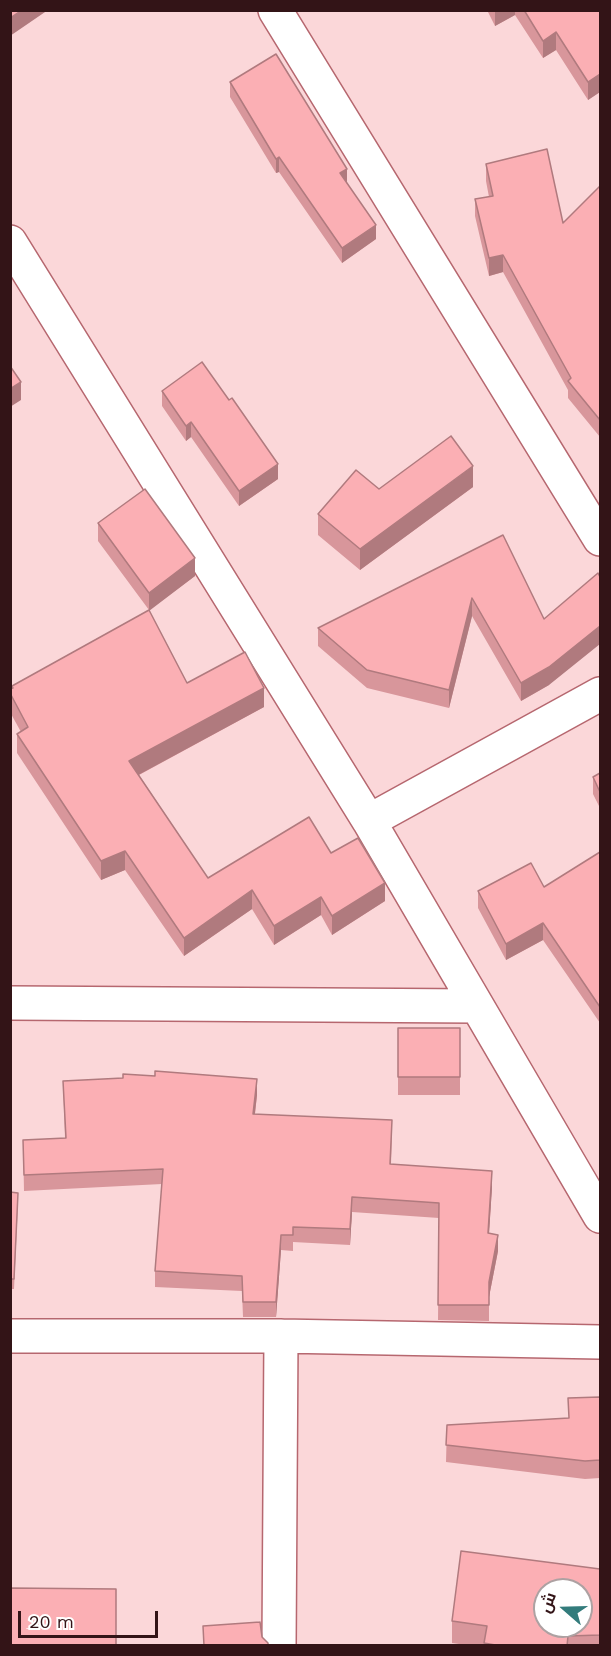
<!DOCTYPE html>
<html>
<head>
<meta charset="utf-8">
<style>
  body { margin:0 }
  #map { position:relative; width:611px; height:1656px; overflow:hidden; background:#fbd7d9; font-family:"Work Sans",Cairo,sans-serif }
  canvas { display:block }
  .frame { position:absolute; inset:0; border:12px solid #331417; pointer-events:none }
  .north { position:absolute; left:533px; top:1578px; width:60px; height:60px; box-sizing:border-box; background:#fff; border:2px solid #ada1a2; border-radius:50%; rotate:290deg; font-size:16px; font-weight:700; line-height:24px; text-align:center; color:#331417 }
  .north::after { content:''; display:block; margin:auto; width:21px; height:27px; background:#337c7c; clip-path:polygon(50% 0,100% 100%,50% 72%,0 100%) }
  .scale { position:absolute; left:18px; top:1611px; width:140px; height:27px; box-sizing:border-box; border:3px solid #331417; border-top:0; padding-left:8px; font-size:18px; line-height:21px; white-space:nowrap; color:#331417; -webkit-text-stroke:4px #fff; paint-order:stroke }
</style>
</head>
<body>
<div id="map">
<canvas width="611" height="1656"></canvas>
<div class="frame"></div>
<div class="north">ش</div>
<div class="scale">20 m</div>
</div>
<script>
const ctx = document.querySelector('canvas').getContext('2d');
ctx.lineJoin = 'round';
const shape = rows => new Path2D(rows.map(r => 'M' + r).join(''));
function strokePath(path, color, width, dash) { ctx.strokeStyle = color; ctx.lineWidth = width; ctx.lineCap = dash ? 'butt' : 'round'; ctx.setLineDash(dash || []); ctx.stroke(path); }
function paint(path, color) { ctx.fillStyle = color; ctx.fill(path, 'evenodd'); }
const minor = shape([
  [275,10,600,539],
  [10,242,369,821,600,1216],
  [369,821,600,694],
  [10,1003,476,1006],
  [10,1336,281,1336,600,1342],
  [279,1646,281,1336]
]);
strokePath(minor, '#b6676f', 36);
strokePath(minor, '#fff', 33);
paint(shape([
  [487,10,600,10,600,92,588,100,556,50,543,58,515,15,495,26],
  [230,82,376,239,342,263,279,172,276,173,230,97],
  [486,164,563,223,600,186,600,437,568,398,568,390,503,272,489,276,475,216,475,199,489,197,486,181],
  [162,391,229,400,278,479,239,506,191,437,186,441,162,406],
  [473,487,360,570,318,535,318,514,379,489],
  [98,523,195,576,149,610,187,683,264,707,139,775,208,878,331,853,385,901,332,935,321,915,274,945,252,909,184,956,125,870,101,880,17,753,17,734,21,732,10,712,10,689,12,688,12,686,149,610,98,541],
  [503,535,549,685,521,701,472,616,449,708,367,688,318,646,318,628],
  [600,773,600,808,593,794,593,777],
  [600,852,600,1023,543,940,506,960,478,908,478,891,544,887],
  [398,1028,460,1028,460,1095,398,1095],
  [63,1081,257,1095,255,1114,392,1136,391,1164,492,1187,489,1234,498,1251,489,1297,489,1321,438,1320,439,1218,352,1212,350,1245,293,1242,293,1251,281,1250,276,1317,243,1317,242,1291,155,1287,155,1271,162,1184,24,1191,23,1140,65,1138],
  [10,1192,18,1203,14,1289,10,1289],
  [600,1397,600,1478,585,1479,446,1462,447,1425,568,1418],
  [600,1569,600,1646,473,1646,452,1643,452,1621]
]), '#d8969b');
paint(shape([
  [22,10,48,10,10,36,10,18],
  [495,10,515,10,515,15,495,26],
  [556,32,556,50,543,58,543,41],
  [600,74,600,92,588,100,588,82],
  [279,157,279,172,276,173,276,159],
  [347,169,347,184,340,173],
  [376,225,376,239,342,263,342,248],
  [503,255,503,272,489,276,489,258],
  [21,382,21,400,10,407,10,389],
  [191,422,191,437,186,441,186,426],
  [278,464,278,479,239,506,239,491],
  [473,466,473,487,360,570,360,549],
  [195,558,195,576,149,611,149,593],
  [472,598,472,616,449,708,449,690],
  [600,626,600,644,549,685,521,701,521,683],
  [264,688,264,707,129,780,129,761],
  [125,851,125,870,101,880,101,861],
  [385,883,385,901,332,935,332,916],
  [252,890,252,909,184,956,184,938],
  [321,897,321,915,274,945,274,926],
  [543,923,543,940,506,960,506,944],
  [257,1079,257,1095,253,1129,253,1114],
  [492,1171,492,1187,488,1249,488,1233],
  [352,1197,352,1212,350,1245,350,1229],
  [281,1235,281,1250,276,1317,276,1302],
  [498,1235,498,1251,489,1297,489,1282]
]), '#b07a7e');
const building = shape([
  [10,10,22,10,10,18,10,10],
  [524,10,600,10,600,74,588,82,556,32,543,41,524,10],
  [276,54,347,169,340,173,376,225,342,248,279,157,276,159,230,82,276,54],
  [547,149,563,223,600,186,600,420,568,381,571,378,503,255,489,258,475,199,493,196,486,164,547,149],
  [202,362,229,400,232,398,278,464,239,491,191,422,186,426,162,391,202,362],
  [10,366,21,382,10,389,10,366],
  [451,436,473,466,360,549,318,514,356,470,379,489,451,436],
  [145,489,195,558,149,593,98,523,145,489],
  [503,535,544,619,598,573,600,577,600,626,549,667,521,683,472,598,449,690,367,670,318,628,503,535],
  [149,610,187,683,245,652,264,688,129,761,208,878,309,817,331,853,358,838,385,883,332,916,321,897,274,926,252,890,184,938,125,851,101,861,17,734,28,727,10,693,10,689,13,688,12,686,149,610],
  [600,773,600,792,593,777,600,773],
  [600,852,600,1007,543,923,506,944,478,891,531,863,544,887,600,852],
  [398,1028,460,1028,460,1077,398,1077,398,1028],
  [155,1071,257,1079,253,1114,392,1120,390,1164,492,1171,488,1233,498,1235,489,1282,489,1305,438,1305,439,1203,352,1197,350,1229,293,1227,293,1235,281,1235,276,1302,243,1302,242,1276,155,1271,163,1169,24,1175,23,1140,66,1138,63,1081,123,1078,123,1074,155,1076,155,1071],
  [10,1192,18,1193,14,1279,10,1279,10,1192],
  [600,1397,600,1460,585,1461,446,1445,447,1425,569,1418,568,1398,600,1397],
  [461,1551,600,1569,600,1635,568,1636,567,1646,501,1646,484,1643,487,1626,452,1621,461,1551],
  [545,1590,581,1590,581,1626,545,1626,545,1590],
  [10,1588,116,1589,116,1646,10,1646,10,1588],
  [260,1622,262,1637,268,1643,268,1646,204,1646,203,1626,260,1622]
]);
paint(building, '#fbafb4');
strokePath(building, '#b07a7e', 1.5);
</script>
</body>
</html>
